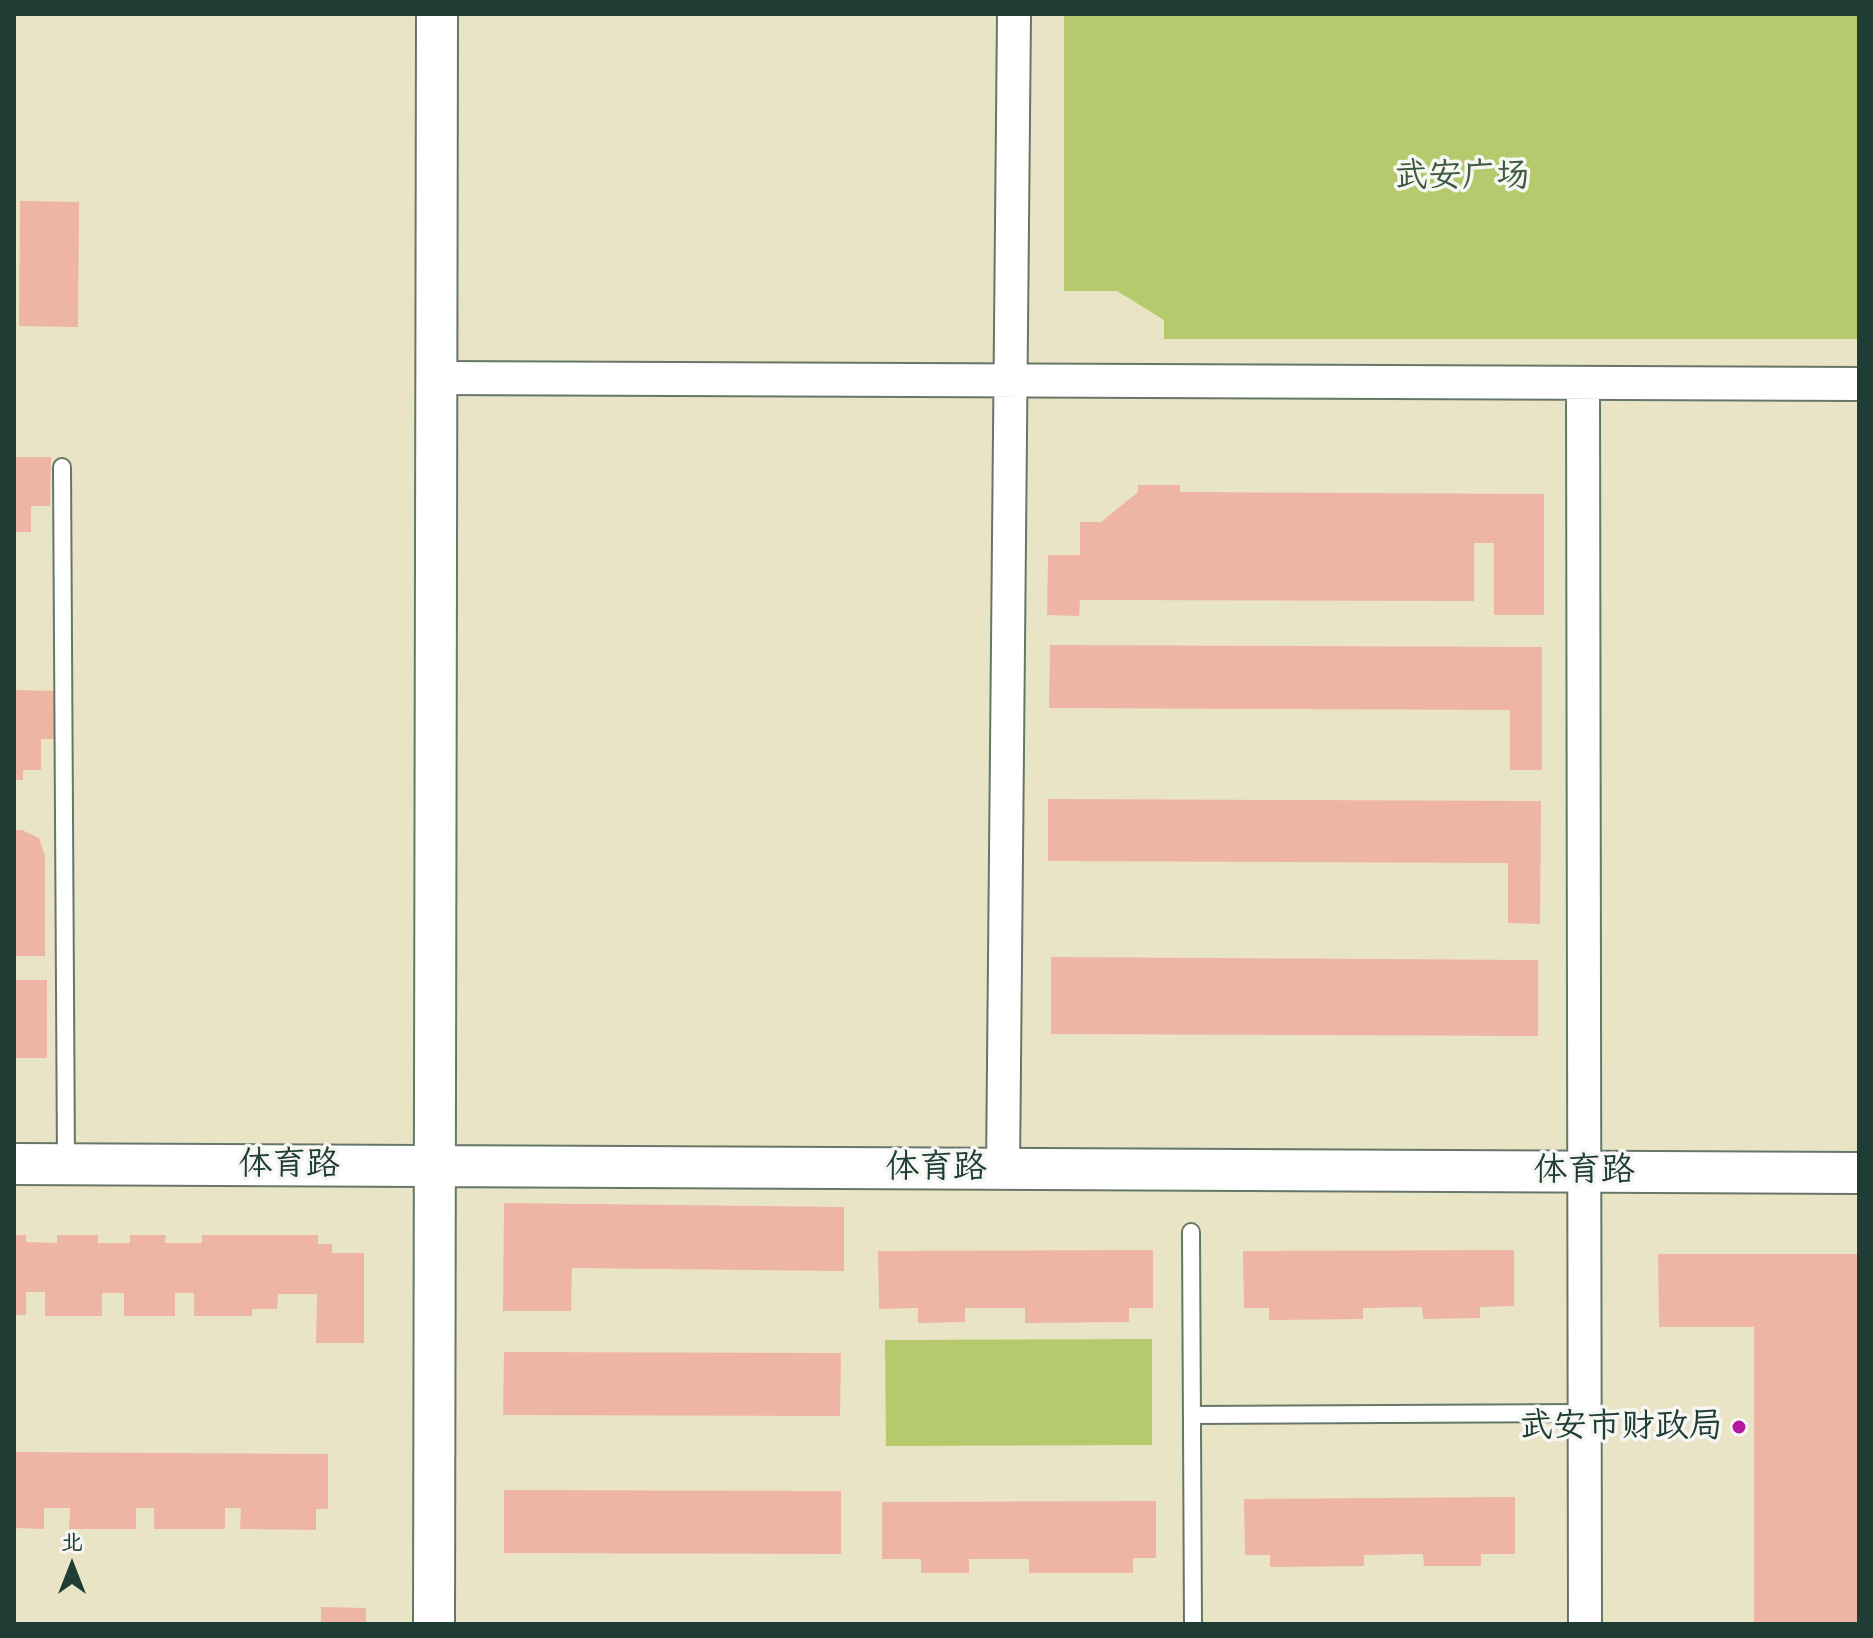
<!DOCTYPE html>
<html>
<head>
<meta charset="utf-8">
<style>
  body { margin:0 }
  #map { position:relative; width:1873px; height:1638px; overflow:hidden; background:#eae4c7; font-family:Itim,"LXGW WenKai TC",sans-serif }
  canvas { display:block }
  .frame { position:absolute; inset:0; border:16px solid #1f3d34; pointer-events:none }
  .north { position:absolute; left:32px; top:1526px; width:80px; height:80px; -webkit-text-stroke:6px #f6f6f2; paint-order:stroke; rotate:0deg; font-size:22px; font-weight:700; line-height:32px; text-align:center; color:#1f3d34 }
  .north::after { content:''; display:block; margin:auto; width:28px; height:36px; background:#1f3d34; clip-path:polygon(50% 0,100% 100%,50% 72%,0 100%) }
</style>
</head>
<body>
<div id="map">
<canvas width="1873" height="1638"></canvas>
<div class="frame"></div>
<div class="north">北</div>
</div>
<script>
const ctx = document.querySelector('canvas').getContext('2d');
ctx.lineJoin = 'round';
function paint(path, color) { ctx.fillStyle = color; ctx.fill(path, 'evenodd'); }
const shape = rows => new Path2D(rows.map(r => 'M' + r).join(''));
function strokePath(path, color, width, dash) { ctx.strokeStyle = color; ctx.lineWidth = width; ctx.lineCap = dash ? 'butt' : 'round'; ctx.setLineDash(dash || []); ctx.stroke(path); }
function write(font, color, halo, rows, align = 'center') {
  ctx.font = font + ' Itim,"LXGW WenKai TC",sans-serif'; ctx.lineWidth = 7; ctx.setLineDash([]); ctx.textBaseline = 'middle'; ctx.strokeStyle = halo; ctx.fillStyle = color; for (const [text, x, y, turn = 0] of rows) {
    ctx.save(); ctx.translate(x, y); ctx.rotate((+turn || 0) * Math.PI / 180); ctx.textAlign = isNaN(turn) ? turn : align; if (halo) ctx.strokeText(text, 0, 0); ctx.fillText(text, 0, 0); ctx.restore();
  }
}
paint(shape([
  [1064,14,1859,14,1859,339,1164,339,1164,320,1117,291,1064,291],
  [1152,1339,1152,1445,886,1446,885,1340]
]), '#b6ca6d');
paint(shape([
  [20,201,79,202,78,327,19,326],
  [14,457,51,457,50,506,31,506,31,532,14,532],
  [1138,485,1180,485,1180,492,1544,494,1544,615,1494,615,1494,543,1474,543,1474,601,1080,600,1079,616,1047,615,1048,555,1080,555,1080,522,1101,522,1138,492],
  [1050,645,1542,647,1542,770,1510,770,1510,710,1049,708],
  [14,690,59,691,59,739,41,739,41,770,23,770,23,780,14,780],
  [1048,799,1541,801,1540,924,1508,923,1508,863,1048,861],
  [14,830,22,830,39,838,45,856,45,956,14,956],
  [1051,957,1538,960,1538,1036,1051,1034],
  [14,980,47,980,47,1058,14,1058],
  [504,1203,844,1207,844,1271,572,1268,571,1311,503,1311],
  [14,1235,26,1235,26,1242,57,1243,57,1235,98,1235,98,1243,130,1243,130,1235,166,1235,165,1243,202,1243,202,1235,318,1235,318,1244,332,1244,332,1253,364,1253,364,1343,316,1343,317,1294,278,1294,277,1309,252,1309,252,1316,194,1316,194,1293,175,1293,175,1316,124,1316,124,1293,102,1293,102,1316,45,1316,45,1292,26,1292,26,1315,14,1315],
  [1153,1250,1153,1308,1129,1308,1129,1322,1025,1323,1025,1308,965,1308,965,1322,918,1323,918,1308,879,1309,878,1251],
  [1514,1250,1514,1306,1480,1307,1480,1318,1423,1319,1422,1307,1363,1308,1363,1319,1269,1320,1269,1308,1244,1308,1243,1251],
  [1658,1254,1859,1254,1859,1624,1754,1624,1754,1327,1659,1327],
  [504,1352,841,1353,840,1416,503,1415],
  [14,1452,328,1454,328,1509,316,1509,316,1530,240,1529,241,1508,225,1508,225,1529,154,1529,154,1508,136,1508,136,1529,69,1529,70,1508,44,1508,44,1529,14,1528],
  [504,1490,841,1491,841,1554,504,1553],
  [1515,1497,1515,1554,1481,1554,1481,1566,1424,1566,1423,1554,1364,1555,1364,1566,1270,1567,1270,1555,1245,1555,1244,1499],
  [1156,1501,1156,1558,1133,1558,1133,1573,1029,1573,1029,1559,969,1559,969,1573,921,1573,921,1559,882,1559,882,1502],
  [321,1607,366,1608,366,1624,321,1624]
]), '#eeb5a4');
const service = shape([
  [62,467,66,1164],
  [1191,1232,1193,1624],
  [1192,1415,1584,1413]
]);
const minor = shape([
  [437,378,1859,384],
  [1583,383,1585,1624],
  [1003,1169,1014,14]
]);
const tertiary = shape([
  [14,1164,1859,1173],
  [434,1624,437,14]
]);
strokePath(service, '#667767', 20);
strokePath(minor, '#667767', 36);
strokePath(tertiary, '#667767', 44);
strokePath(service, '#fff', 16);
strokePath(minor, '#fff', 32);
strokePath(tertiary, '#fff', 40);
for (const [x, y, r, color] of [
  [1739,1427,8,"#b5179e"]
]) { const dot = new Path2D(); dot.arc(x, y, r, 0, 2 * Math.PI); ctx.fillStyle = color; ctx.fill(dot); strokePath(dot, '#f6f6f2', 3); }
write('34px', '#3d593f', '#f6f6f2', [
  ["武安广场",1462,177]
]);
write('34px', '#1f3d34', '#f6f6f2', [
  ["体育路",289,1165],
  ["体育路",936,1168],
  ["体育路",1584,1171]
]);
write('34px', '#1f3d34', '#f6f6f2', [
  ["武安市财政局",1723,1427]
], 'right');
</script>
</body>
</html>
